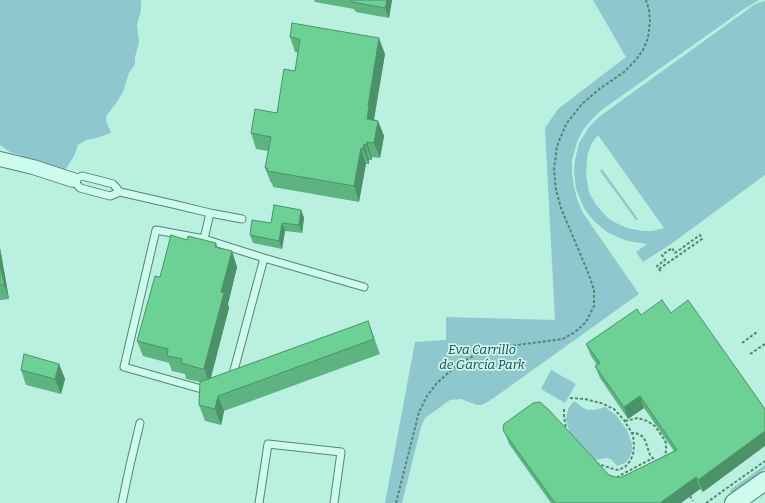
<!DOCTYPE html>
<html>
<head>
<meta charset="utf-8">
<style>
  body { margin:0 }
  canvas { display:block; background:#baf0e0 }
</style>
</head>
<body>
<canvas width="765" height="503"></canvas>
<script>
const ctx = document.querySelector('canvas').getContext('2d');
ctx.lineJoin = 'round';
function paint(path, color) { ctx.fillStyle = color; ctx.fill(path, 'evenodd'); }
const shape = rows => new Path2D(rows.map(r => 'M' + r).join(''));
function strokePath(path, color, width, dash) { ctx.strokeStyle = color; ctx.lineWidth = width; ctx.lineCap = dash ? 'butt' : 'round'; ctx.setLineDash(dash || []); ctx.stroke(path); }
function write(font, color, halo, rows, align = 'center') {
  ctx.font = font + ' Bitter,serif'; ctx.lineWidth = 3.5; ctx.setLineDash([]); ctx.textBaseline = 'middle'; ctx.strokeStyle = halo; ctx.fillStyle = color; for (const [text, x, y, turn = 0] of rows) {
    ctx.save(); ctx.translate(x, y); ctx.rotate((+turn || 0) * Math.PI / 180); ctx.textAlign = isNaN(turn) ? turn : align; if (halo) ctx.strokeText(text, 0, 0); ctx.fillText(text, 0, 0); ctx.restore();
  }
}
paint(shape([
  [0,0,141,0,141,10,137,25,139,43,135,57,135,64,129,73,123,92,117,102,107,115,106,120,108,126,110,129,111,133,97,138,86,140,78,145,74,156,65,170,10,152,0,145],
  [593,0,759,0,744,9,603,109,593,118,583,130,577,142,572,160,572,173,574,186,577,199,583,213,639,294,495,397,486,403,481,405,477,405,461,399,450,400,425,418,421,427,402,503,385,503,415,342,446,340,446,317,555,320,545,128,558,109,626,57],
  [765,1,765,175,671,244,643,262,636,252,647,244,627,241,607,232,594,221,588,214,583,206,576,189,574,171,575,160,579,143,589,127,600,116,747,10,755,4],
  [598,135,664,228,653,231,643,231,627,228,616,223,608,218,596,205,589,192,586,175,587,160,588,153,592,143],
  [602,169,638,219,636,220,600,171],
  [551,370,576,384,565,403,541,389],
  [573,402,576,402,583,408,588,410,594,410,605,407,616,415,627,430,632,444,632,452,628,460,625,463,617,466,611,459,606,458,595,460,571,436,568,428,566,419,568,409],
  [765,465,765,469,744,484,741,487,737,493,733,496,730,490]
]), '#8ec7ce');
const service = shape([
  [120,192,113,184,98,180,82,176,73,180,80,188,110,196,120,192,177,205,210,213,242,219],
  [204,239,264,258],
  [230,377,233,374,264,258,364,287],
  [208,389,205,390,124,367,156,230,204,239,210,213],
  [122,503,130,465,140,423],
  [259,503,268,444,341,452,334,503]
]);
const minor = shape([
  [0,159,33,167,73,180]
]);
const tertiary = shape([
  [734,503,765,481]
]);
strokePath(service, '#53876f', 9);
strokePath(minor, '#53876f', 16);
strokePath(tertiary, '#53876f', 20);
strokePath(shape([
  [659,269,702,239,700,235,675,253,672,248,662,255,665,260,657,266,662,273],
  [742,343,757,332],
  [750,354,765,344],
  [570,398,585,399,601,403,614,409,624,420,633,435,634,446,633,455,630,461,625,467,618,470,610,468,596,463],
  [564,409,564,416,566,429],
  [625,421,638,418,647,421,655,426,664,439,666,443,666,451,664,458],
  [631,433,636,433,642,436,645,440,650,455,656,462],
  [617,478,619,476,653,458],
  [690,496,693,501],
  [396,503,419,412,427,396,437,383,457,365,471,357,494,348,563,339,575,332,586,322,594,306,594,290,589,275,561,208,556,190,554,170,557,146,566,124,582,104,598,90,624,72,635,61,643,50,648,38,650,21,649,10,646,0],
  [706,503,765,461]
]), '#53876f', 2, [3, 2]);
strokePath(service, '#cdfbed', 7);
strokePath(minor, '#cdfbed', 14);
strokePath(tertiary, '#cdfbed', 18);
paint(shape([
  [314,0,392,0,389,18,356,12,354,9,315,2],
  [290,37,385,54,374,119,378,121,384,136,380,158,372,157,372,160,369,160,369,164,366,164,359,202,273,187,272,183,271,183,265,168,268,151,256,149,251,133,277,113,295,71,298,53,295,52],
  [301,210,304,218,302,233,285,231,282,249,253,243,250,235,271,223],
  [187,240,216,243,218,248,232,251,237,267,228,304,229,308,211,378,368,321,380,354,224,411,221,425,205,421,199,405,200,382,186,379,185,374,172,371,169,363,143,356,137,341],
  [0,248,9,299,0,300],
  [637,309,703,492,700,489,681,503,551,503,509,444,503,428,609,475,615,477,622,477,674,451,644,408,628,419,600,378,595,366,597,365,591,356,586,344],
  [59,364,65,379,61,394,26,385,21,370]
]), '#5eb481');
paint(shape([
  [387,0,392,0,389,18,385,8],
  [379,38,385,54,374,119,374,122,367,119,368,106],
  [378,121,384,136,380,158,374,143],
  [367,142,372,157,372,160,366,145],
  [364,144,369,160,369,164,363,149],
  [361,148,366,164,359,202,354,186],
  [301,210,304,218,302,233,299,225],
  [282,223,285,231,282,249,279,241],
  [0,248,9,299,4,285,0,264],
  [232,251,237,267,228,304,229,308,209,384,204,368,221,292],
  [59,364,65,379,61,394,55,379],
  [218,396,224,411,221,425,215,409],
  [640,396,644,408,628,419,624,407],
  [765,431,765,446,703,492,698,480],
  [696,477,700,489,681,503,660,503]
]), '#4c9269');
const building = shape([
  [352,0,387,0,385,8,352,2,352,0],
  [292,23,379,38,368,106,369,106,367,119,378,121,374,143,367,142,366,145,364,144,363,149,361,148,354,186,267,171,268,168,265,168,271,137,251,133,255,109,277,113,284,69,295,71,300,39,290,37,292,23],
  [274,205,301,210,299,225,282,223,279,241,250,235,252,220,271,223,274,205],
  [171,235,187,240,188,236,216,243,215,247,232,251,221,292,224,293,204,368,202,369,181,363,182,359,167,356,168,349,137,341,155,276,160,277,171,235],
  [0,264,4,285,0,285,0,264],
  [662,300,671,313,688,300,765,409,765,431,698,480,696,477,660,503,555,503,504,432,503,428,504,424,533,403,540,402,549,410,609,475,615,477,622,477,677,450,640,396,624,407,595,366,600,363,586,344,637,309,641,315,662,300],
  [368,321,374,339,218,396,215,409,199,405,200,382,368,321],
  [24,354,59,364,55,379,21,370,24,354]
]);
paint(building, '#6dd196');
strokePath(building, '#4c9269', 1);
write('italic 13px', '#1f4653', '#caf7ea', [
  ["Eva Carrillo",482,350],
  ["de García Park",482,365]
]);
</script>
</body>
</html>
